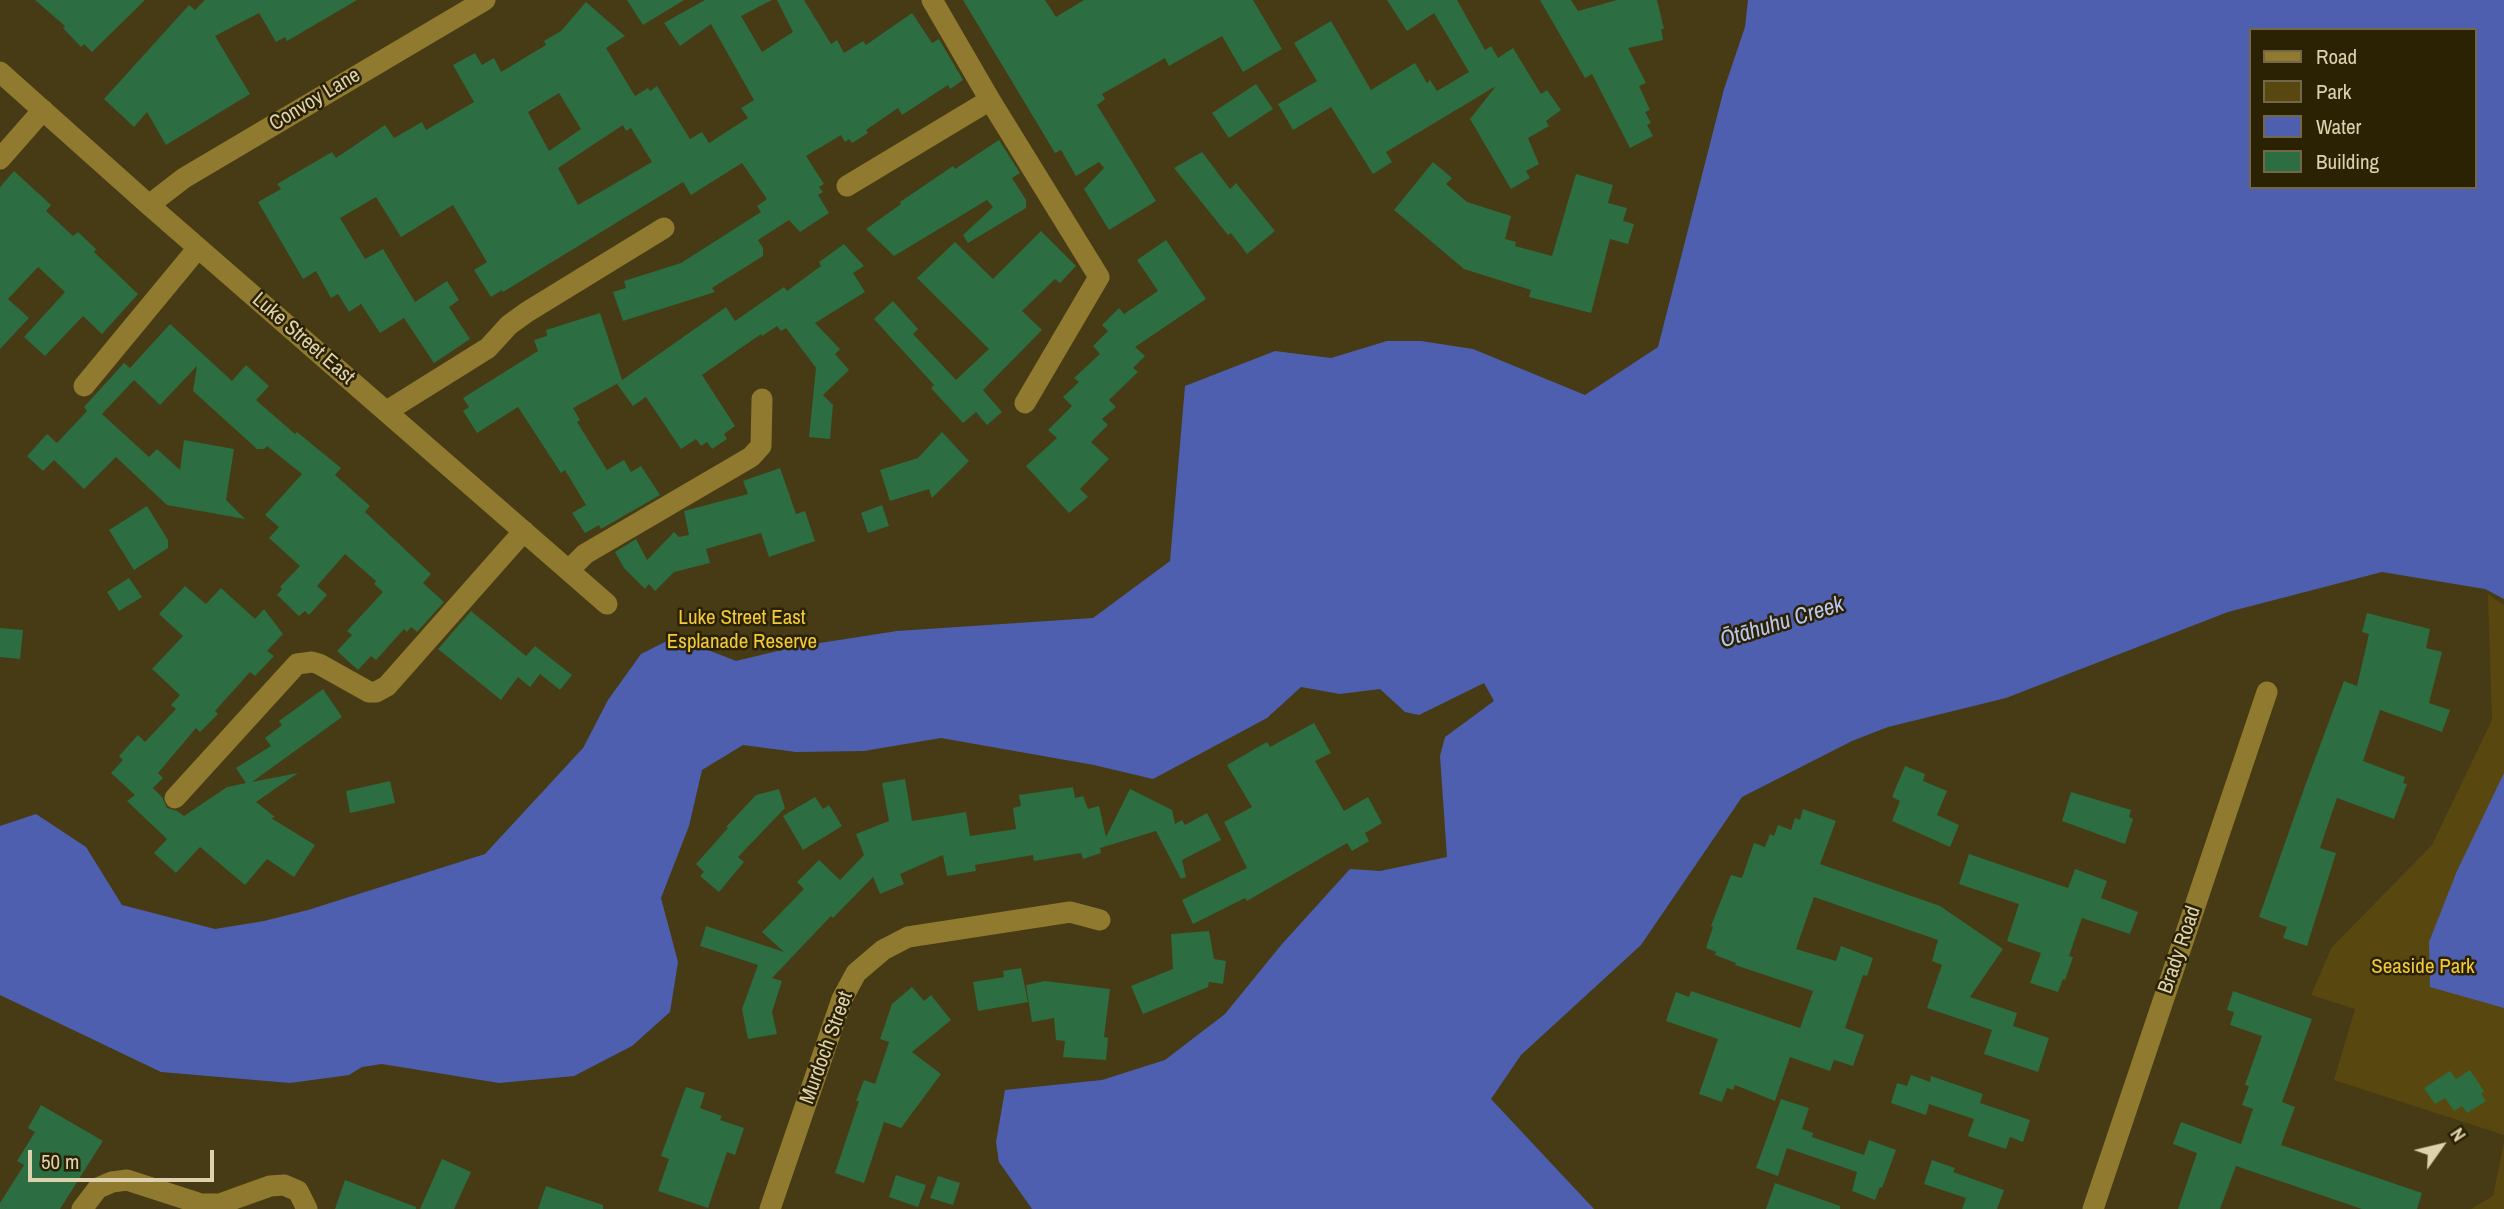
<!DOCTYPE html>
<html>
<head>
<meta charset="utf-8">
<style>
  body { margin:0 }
  #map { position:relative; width:2504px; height:1209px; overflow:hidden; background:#463b14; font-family:"Archivo Narrow",sans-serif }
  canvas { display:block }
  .legend { position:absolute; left:2249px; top:28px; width:228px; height:161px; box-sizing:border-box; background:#2b2203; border:2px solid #726847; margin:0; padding:9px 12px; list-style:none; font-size:21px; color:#ddd1ae }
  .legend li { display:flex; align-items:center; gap:14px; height:35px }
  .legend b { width:35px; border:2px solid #726847 }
  .north { position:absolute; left:2406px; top:1111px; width:70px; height:70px; -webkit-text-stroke:5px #2b2203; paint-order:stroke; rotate:56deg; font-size:19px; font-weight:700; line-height:28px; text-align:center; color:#ddd1ae }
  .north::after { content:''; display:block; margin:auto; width:24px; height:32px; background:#ddd1ae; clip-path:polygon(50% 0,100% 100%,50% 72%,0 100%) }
  .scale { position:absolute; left:28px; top:1150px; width:186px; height:32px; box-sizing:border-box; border:4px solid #ddd1ae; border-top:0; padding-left:9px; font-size:21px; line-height:24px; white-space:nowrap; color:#ddd1ae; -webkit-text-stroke:5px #2b2203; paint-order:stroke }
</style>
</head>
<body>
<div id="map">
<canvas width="2504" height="1209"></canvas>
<ul class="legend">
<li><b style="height:9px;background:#907a30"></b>Road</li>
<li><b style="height:19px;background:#584810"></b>Park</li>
<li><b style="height:19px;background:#4e5faf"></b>Water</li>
<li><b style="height:19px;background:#2c6d42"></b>Building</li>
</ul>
<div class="north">N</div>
<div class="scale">50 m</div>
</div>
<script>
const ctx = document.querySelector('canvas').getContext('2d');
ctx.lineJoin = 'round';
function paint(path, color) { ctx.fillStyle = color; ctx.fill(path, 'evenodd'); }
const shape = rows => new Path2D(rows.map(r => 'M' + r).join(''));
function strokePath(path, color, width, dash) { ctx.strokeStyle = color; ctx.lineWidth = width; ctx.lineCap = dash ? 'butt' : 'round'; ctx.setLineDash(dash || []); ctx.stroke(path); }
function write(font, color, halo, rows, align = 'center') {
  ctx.font = font + ' "Archivo Narrow",sans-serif'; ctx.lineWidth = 5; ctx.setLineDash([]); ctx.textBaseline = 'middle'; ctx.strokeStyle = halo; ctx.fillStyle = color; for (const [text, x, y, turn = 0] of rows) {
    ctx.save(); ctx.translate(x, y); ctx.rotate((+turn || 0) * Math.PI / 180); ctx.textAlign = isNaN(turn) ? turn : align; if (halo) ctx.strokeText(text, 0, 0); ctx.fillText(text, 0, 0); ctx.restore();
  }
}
paint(shape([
  [2488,594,2504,605,2504,1135,2334,1080,2355,1009,2311,995,2332,947,2432,845,2492,720],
  [2504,1143,2504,1209,2471,1209,2493,1196]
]), '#584810');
paint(shape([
  [1748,0,2504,0,2504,599,2485,589,2382,572,2228,612,2006,698,1888,727,1852,741,1742,797,1641,945,1521,1055,1491,1099,1594,1209,1032,1209,999,1162,996,1142,1005,1090,1102,1080,1165,1060,1225,1014,1282,944,1350,869,1380,871,1447,857,1440,756,1445,737,1494,701,1484,683,1419,715,1405,712,1380,689,1340,694,1301,687,1267,718,1153,779,1094,765,941,738,864,751,796,752,743,745,702,770,689,826,661,898,678,962,670,1012,632,1046,574,1076,499,1083,382,1064,362,1067,349,1075,290,1083,161,1072,0,995,0,826,36,814,86,847,122,905,215,929,264,921,308,910,485,854,583,748,608,700,641,654,675,637,736,661,794,647,897,631,1093,618,1170,561,1185,386,1275,351,1331,358,1387,341,1421,341,1473,349,1585,395,1658,347,1724,89,1745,27],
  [2250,30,2474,30,2474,187,2250,187],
  [2504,773,2504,1008,2430,987,2429,942,2457,871]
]), '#4e5faf');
paint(shape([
  [35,0,145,0,92,52,84,44,81,47,63,28,65,26],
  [205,0,357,0,287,41,285,37,276,42,259,13,215,36,250,94,166,145,147,112,134,127,104,99,189,5,195,10],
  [627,0,684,0,643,25],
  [705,0,772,0,741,16,762,52,793,32,777,0,804,0,831,44,837,40,844,53,863,41,866,45,912,13,932,43,939,39,963,80,950,89,948,85,902,115,898,108,866,130,868,133,852,143,849,139,845,142,841,135,806,156,824,184,819,187,823,192,818,195,829,213,800,232,789,220,758,240,763,248,763,256,712,288,715,292,623,321,613,292,626,288,624,281,681,263,761,212,757,206,767,199,742,163,691,195,683,182,503,292,502,290,491,297,474,270,487,262,453,205,401,237,376,197,340,218,365,259,383,249,415,302,447,281,459,300,449,307,470,339,434,363,404,318,380,333,361,304,349,312,338,294,331,298,316,271,303,279,258,202,281,189,277,184,332,152,336,158,385,125,394,138,422,122,426,130,474,102,453,65,475,53,482,65,494,58,501,72,546,45,544,41,561,31,586,2,625,36,606,48,635,96,648,88,650,91,657,86,690,139,702,132,709,143,748,118,741,108,754,100,711,24,680,46,664,23],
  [559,93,581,129,549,151,528,112],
  [623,125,626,131,631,128,652,162,578,205,558,168],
  [963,0,1045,0,1056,17,1084,0,1253,0,1282,49,1243,72,1222,36,1169,66,1165,58,1102,94,1105,99,1097,105,1156,201,1109,230,1084,189,1104,168,1099,162,1076,176,1061,150,1055,153],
  [1387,0,1457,0,1485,50,1491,46,1498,58,1513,48,1541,94,1547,90,1561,110,1546,121,1549,126,1528,138,1539,164,1526,171,1530,178,1511,189,1470,119,1496,86,1386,152,1392,162,1373,174,1331,107,1293,130,1278,104,1317,81,1294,43,1331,21,1371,90,1415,63,1427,83,1430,80,1437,91,1469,72,1434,13,1407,31],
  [1540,0,1571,0,1578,11,1617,0,1657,0,1664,29,1661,29,1663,40,1628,48,1646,83,1639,86,1650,110,1645,112,1651,123,1647,125,1653,136,1630,148,1592,74,1585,78],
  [1256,84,1273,109,1229,138,1212,113],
  [999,140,1020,173,1012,178,1026,200,1026,208,968,243,963,235,993,207,987,200,894,256,866,229,901,204,900,202,953,166,955,169],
  [1202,152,1230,189,1236,183,1275,231,1247,254,1231,233,1228,235,1174,168],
  [1433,162,1452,178,1446,184,1467,202,1511,216,1505,239,1516,242,1515,246,1552,256,1576,174,1613,185,1608,203,1627,208,1623,221,1634,224,1628,244,1610,239,1591,313,1529,297,1531,290,1464,269,1394,210],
  [14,171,51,205,46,211,73,236,78,232,96,249,94,252,138,294,102,334,83,316,45,356,24,337,65,292,38,267,8,299,29,318,0,349,0,187],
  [1041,231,1076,266,1060,283,1055,279,1022,311,1042,330,983,390,1002,412,987,425,976,412,963,423,931,388,934,385,874,319,893,301,918,329,913,334,956,380,989,349,917,278,955,242,993,279],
  [1166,240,1206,299,1135,347,1145,356,1133,368,1138,372,1109,400,1116,407,1102,419,1108,425,1091,442,1109,459,1080,489,1088,497,1069,513,1026,466,1057,438,1048,430,1072,406,1063,397,1079,382,1074,378,1100,354,1093,346,1108,331,1102,325,1119,308,1124,314,1158,291,1137,260],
  [844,244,864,266,853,273,865,292,815,323,840,349,835,354,849,370,823,395,833,405,830,439,809,437,816,368,786,328,781,331,777,326,762,336,761,334,702,375,735,426,724,434,727,439,712,449,707,442,701,446,696,439,681,449,646,397,633,406,617,384,622,381,573,408,580,420,577,422,607,470,624,460,631,472,641,466,660,495,601,529,599,525,585,533,572,513,586,505,565,470,561,473,518,407,477,433,463,411,469,407,463,398,538,351,534,340,547,336,546,330,600,313,622,380,726,307,735,321,784,287,787,291,821,266,819,262],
  [170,324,232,381,246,365,269,386,256,400,295,434,297,432,341,468,335,475,370,506,365,512,431,574,423,583,444,602,417,632,411,627,407,632,404,629,376,660,371,656,358,670,337,651,352,635,347,631,383,592,374,584,376,581,345,554,317,586,327,595,309,615,305,611,299,616,277,595,282,589,280,587,300,566,269,538,279,527,265,515,302,474,267,446,264,449,257,449,193,391,197,366,160,405,134,380,102,414,149,457,157,449,180,470,184,440,234,449,226,500,245,519,167,505,116,457,84,489,54,460,43,471,27,456,47,434,57,443,87,411,84,407,124,363,130,368],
  [942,432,969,461,932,498,929,489,890,501,880,470,918,458],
  [780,468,796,514,805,511,815,541,769,557,761,533,706,549,710,563,674,572,655,591,649,584,645,589,624,568,615,552,636,539,647,560,674,532,679,537,689,535,684,511,748,494,743,481],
  [882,505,889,526,868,533,861,513],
  [147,506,168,540,168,548,134,570,109,530],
  [129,578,142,597,119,611,107,592],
  [185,586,206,604,221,588,255,619,264,609,283,634,267,651,274,656,255,676,250,672,215,711,218,714,200,732,196,728,158,773,163,778,153,788,162,797,167,808,177,811,184,816,227,787,246,783,236,768,271,746,265,738,282,725,279,721,323,689,342,717,252,782,298,773,256,802,275,817,271,818,315,845,294,877,267,859,245,885,200,847,176,873,154,853,167,839,127,801,135,795,111,773,123,760,119,756,138,735,145,742,176,709,171,705,180,695,152,669,183,636,159,614],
  [471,611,526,656,535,646,572,675,560,690,540,674,530,687,518,677,501,700,438,649],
  [2367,613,2430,629,2426,648,2442,652,2429,703,2450,710,2442,732,2380,710,2363,761,2405,777,2403,783,2407,784,2394,819,2337,798,2320,848,2336,853,2307,946,2283,938,2287,927,2259,917,2305,786,2344,681,2357,686,2369,634,2362,632],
  [0,628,23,630,20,659,0,657],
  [1314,723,1331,753,1315,761,1344,811,1368,797,1382,823,1365,833,1369,841,1352,851,1347,843,1247,901,1245,898,1193,924,1182,900,1247,868,1224,822,1252,807,1227,765,1267,742,1270,747],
  [1905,766,1925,774,1923,781,1947,791,1937,815,1959,825,1950,847,1892,821,1900,801,1892,797],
  [905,779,912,821,966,812,970,836,1016,829,1013,808,1021,806,1019,795,1073,787,1075,798,1083,796,1088,809,1099,806,1106,837,1130,789,1172,810,1175,824,1182,820,1185,825,1207,813,1221,840,1182,860,1186,877,1181,879,1156,831,1100,848,1101,853,1083,859,1081,853,1034,861,1033,855,975,865,976,871,947,876,943,855,900,874,904,884,880,894,873,877,833,918,831,916,772,978,782,981,772,1012,777,1034,748,1039,742,1009,758,965,700,946,706,926,784,952,762,932,804,889,797,882,819,860,840,880,864,855,856,834,889,821,882,783],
  [390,781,395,803,350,813,346,791],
  [779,789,785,808,738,857,744,862,719,892,700,876,704,872,696,864,728,828,726,827,756,795],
  [2071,792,2131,810,2129,817,2133,819,2125,844,2062,821],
  [815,797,823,809,829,805,842,826,803,850,783,816],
  [1803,809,1836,821,1820,864,1940,906,2003,949,1970,997,2017,1013,2013,1026,2049,1038,2038,1072,1984,1054,1992,1030,1927,1008,1942,965,1932,961,1938,940,1814,897,1796,949,1836,961,1841,946,1873,958,1867,976,1863,975,1845,1028,1864,1035,1853,1066,1834,1060,1830,1071,1790,1057,1775,1101,1735,1085,1733,1090,1727,1088,1722,1102,1699,1094,1718,1039,1666,1021,1676,992,1689,997,1691,991,1800,1028,1813,991,1735,965,1736,963,1715,955,1716,952,1706,948,1713,927,1711,926,1731,875,1742,878,1754,843,1765,847,1770,834,1774,836,1778,825,1791,830,1795,818,1800,820],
  [1969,854,2068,888,2075,869,2107,881,2101,898,2138,912,2130,934,2082,918,2069,956,2073,957,2065,980,2063,979,2058,992,2030,983,2041,953,2007,941,2019,904,1959,884],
  [1209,931,1214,959,1226,961,1223,984,1209,982,1208,987,1143,1014,1131,986,1173,969,1171,934],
  [1021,968,1028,1002,978,1011,973,982,1004,977,1003,971],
  [1045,981,1110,989,1104,1037,1108,1038,1106,1060,1063,1057,1065,1041,1056,1040,1054,1018,1032,1022,1026,985],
  [912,987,924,1001,931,995,951,1020,912,1052,941,1074,901,1128,884,1122,864,1183,835,1173,859,1101,856,1101,864,1080,875,1084,889,1042,880,1039,892,1004],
  [2233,991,2312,1019,2282,1102,2295,1107,2281,1145,2422,1193,2417,1209,2362,1209,2236,1166,2220,1209,2178,1209,2197,1153,2173,1144,2181,1122,2241,1144,2253,1109,2242,1105,2249,1086,2245,1085,2262,1036,2230,1025,2234,1012,2227,1010],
  [2470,1070,2484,1091,2481,1094,2486,1101,2467,1113,2462,1106,2454,1111,2445,1098,2435,1104,2424,1088,2450,1071,2456,1079],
  [1911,1075,1930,1082,1931,1076,1983,1094,1980,1103,2030,1120,2023,1142,2010,1137,2006,1149,1968,1136,1974,1119,1929,1104,1926,1115,1891,1103,1897,1083,1907,1086],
  [686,1087,705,1093,700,1108,722,1116,720,1120,744,1128,735,1155,727,1152,708,1208,658,1191,669,1159,661,1156],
  [1781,1099,1809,1108,1802,1129,1813,1133,1812,1137,1864,1155,1869,1140,1896,1150,1882,1188,1880,1187,1875,1200,1852,1191,1857,1172,1787,1148,1778,1176,1756,1168],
  [41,1105,103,1141,60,1209,0,1209,0,1203,24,1165,17,1161,35,1132,28,1128],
  [442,1159,471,1172,454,1209,420,1209],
  [1932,1160,1955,1168,1953,1172,2004,1190,1997,1209,1962,1209,1966,1198,1924,1184],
  [896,1175,926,1185,918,1207,889,1197],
  [938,1176,960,1183,953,1205,930,1198],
  [345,1180,416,1207,416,1209,335,1209],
  [1775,1183,1840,1206,1840,1209,1766,1209],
  [546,1186,603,1205,603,1209,538,1209]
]), '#2c6d42');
strokePath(shape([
  [932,0,990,100,1099,277,1025,403],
  [0,72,149,205,607,604],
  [0,159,43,110],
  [847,186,990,100],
  [149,205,184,178,485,0],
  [84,386,198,248],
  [387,411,488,348,509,325,527,312,664,228],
  [569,570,585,554,751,457,761,446,762,399],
  [175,798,297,664,312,662,319,664,369,692,376,692,387,686,524,531],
  [82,1209,98,1188,112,1182,127,1180,201,1204,220,1204,270,1186,284,1185,298,1191,307,1209],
  [770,1209,842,999,856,973,883,950,908,937,1070,912,1100,920],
  [2093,1209,2267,692]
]), '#907a30', 21);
write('21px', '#ddd1ae', '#2b2203', [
  ["Convoy Lane",315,100,-31],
  ["Luke Street East",303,339,41],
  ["Brady Road",2180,950,-71],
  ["Murdoch Street",827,1048,-70]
]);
write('21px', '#f3ca3a', '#2b2203', [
  ["Luke Street East",742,618],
  ["Esplanade Reserve",742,642],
  ["Seaside Park",2423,967]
]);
write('italic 23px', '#b9c6f2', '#2b2203', [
  ["Ōtāhuhu Creek",1782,623,-17]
]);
</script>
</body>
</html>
